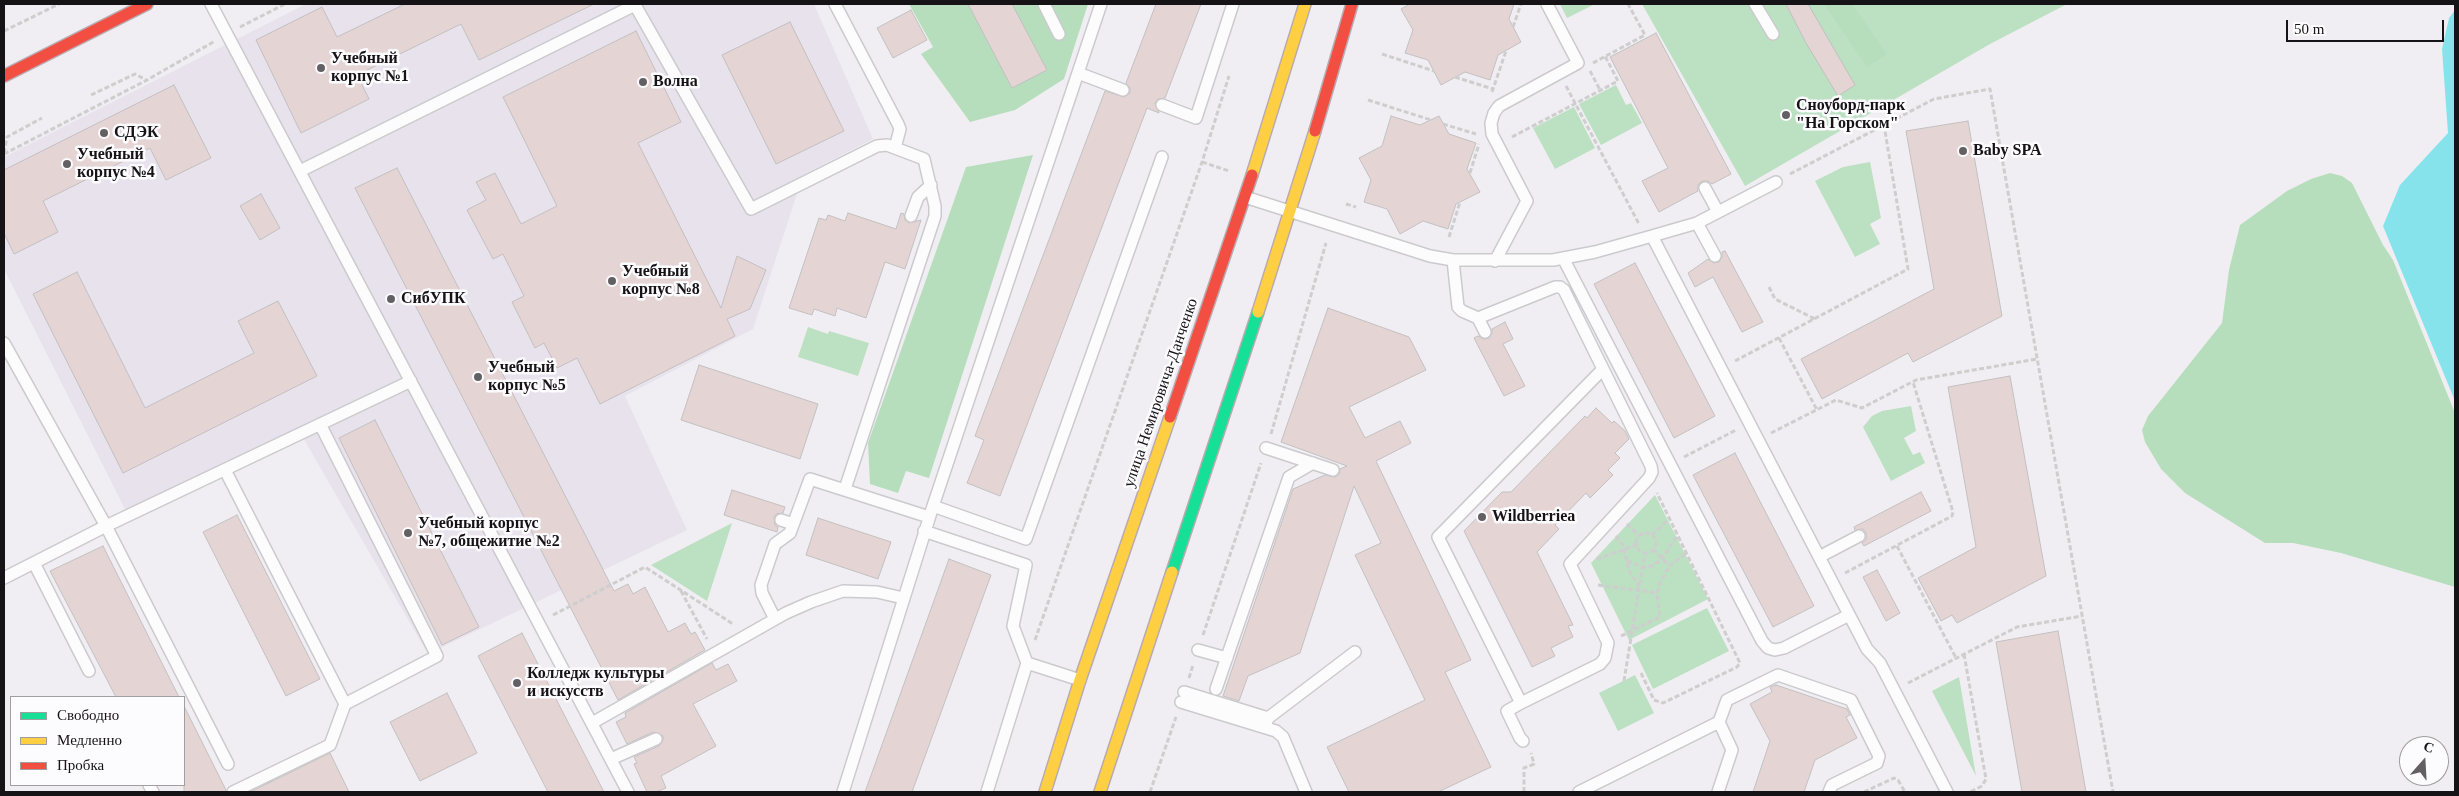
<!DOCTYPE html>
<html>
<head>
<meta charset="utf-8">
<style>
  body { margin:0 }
  #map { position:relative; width:2459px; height:796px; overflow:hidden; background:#f0eef2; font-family:"Times New Roman",serif }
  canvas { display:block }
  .frame { position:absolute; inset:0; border:5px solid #151316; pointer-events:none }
  .legend { position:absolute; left:10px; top:696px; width:175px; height:90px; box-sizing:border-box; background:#fcfbfe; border:1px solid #a09ea1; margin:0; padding:6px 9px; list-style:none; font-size:15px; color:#151316 }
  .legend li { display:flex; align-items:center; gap:10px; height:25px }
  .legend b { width:25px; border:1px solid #a09ea1 }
  .north { position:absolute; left:2399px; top:736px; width:50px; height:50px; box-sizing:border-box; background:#fcfbfe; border:1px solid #a09ea1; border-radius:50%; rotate:19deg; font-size:14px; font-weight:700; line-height:20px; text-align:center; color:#151316 }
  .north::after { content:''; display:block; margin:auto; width:18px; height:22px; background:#626063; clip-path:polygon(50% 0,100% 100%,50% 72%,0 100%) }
  .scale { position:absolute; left:2286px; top:20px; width:158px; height:22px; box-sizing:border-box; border:2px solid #151316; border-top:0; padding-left:6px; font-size:15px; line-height:18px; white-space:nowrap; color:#151316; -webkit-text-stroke:4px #fcfbfe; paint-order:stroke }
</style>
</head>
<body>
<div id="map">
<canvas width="2459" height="796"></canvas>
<div class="frame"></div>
<ul class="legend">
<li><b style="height:6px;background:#16e098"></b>Свободно</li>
<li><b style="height:6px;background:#ffcf43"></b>Медленно</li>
<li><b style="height:6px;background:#f24e42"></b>Пробка</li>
</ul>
<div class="north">С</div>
<div class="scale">50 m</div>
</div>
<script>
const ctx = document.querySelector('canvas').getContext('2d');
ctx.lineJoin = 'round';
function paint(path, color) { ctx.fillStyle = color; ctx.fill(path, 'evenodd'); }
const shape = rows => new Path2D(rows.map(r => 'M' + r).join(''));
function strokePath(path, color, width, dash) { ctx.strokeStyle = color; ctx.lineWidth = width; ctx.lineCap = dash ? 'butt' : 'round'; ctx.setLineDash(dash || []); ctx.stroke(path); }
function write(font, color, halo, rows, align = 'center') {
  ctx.font = font + ' "Times New Roman",serif'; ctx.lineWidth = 5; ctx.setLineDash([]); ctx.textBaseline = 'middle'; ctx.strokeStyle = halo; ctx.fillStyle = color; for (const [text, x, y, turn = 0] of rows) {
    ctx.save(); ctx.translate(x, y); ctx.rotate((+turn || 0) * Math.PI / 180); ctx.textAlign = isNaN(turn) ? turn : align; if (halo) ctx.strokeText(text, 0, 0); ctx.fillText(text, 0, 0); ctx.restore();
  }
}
paint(shape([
  [306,4,814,4,873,139,803,175,753,329,625,396,687,530,428,654,302,436,127,513,4,269,4,157]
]), '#e8e2ec');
paint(shape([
  [1560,4,1595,4,1567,18],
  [1642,4,2067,4,1990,44,1745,186],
  [1616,85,1626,105,1631,103,1642,123,1601,145,1579,104],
  [1574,107,1595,148,1555,169,1533,128],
  [1870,162,1881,218,1870,224,1880,244,1855,257,1815,181,1843,167],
  [808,327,828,334,829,331,869,343,858,376,798,357],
  [1911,406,1916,431,1904,438,1913,455,1920,452,1925,463,1891,481,1863,427,1872,416,1882,411],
  [1655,495,1708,599,1629,640,1591,563],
  [732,523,707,601,651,565],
  [1707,608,1729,651,1653,689,1632,645],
  [1635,675,1654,713,1618,731,1599,693],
  [1959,677,1976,776,1932,691]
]), '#bce0c2');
paint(shape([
  [909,4,1088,4,1064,79,1015,110,970,122,921,54,933,47],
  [1824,4,1852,4,1887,54,1867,67],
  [1033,155,929,478,906,471,898,493,870,484,868,443,966,167],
  [2330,173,2342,176,2352,183,2383,245,2393,260,2455,413,2455,587,2341,553,2293,543,2265,543,2185,493,2161,469,2145,442,2142,430,2148,416,2222,323,2229,270,2240,225,2287,191,2311,179]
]), '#b6debd');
paint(shape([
  [2455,10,2455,401,2383,226,2400,185,2448,133,2442,49,2449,18]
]), '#86e3eb');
const building = shape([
  [405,4,594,4,479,60,461,24,357,75,369,99,301,133,256,40,322,7,337,37,405,4],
  [968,4,1012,4,1047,70,1012,88,968,4],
  [1156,4,1201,4,1165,98,1158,99,1155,103,1159,113,1147,108,1000,496,967,483,984,440,975,436,1105,91,1124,97,1130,93,1130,88,1126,83,1156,4],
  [1410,4,1514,4,1509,19,1521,42,1498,55,1490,80,1465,72,1441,85,1428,60,1405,53,1413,30,1401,9,1410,4],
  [1786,4,1808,4,1855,85,1838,96,1806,43,1786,4],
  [911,10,927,40,893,58,877,28,911,10],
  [790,22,844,131,776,164,722,55,790,22],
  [636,31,681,122,638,143,721,308,737,256,766,270,750,309,727,319,735,336,600,404,577,358,557,368,544,343,535,348,512,302,524,296,503,254,493,259,467,210,486,200,476,182,495,173,521,224,557,206,503,97,636,31],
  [1656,33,1731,174,1712,184,1708,181,1702,181,1698,185,1698,191,1659,212,1642,181,1668,168,1610,57,1656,33],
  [174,85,211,158,166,180,150,148,43,201,58,232,14,254,4,233,4,170,174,85],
  [1391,116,1420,125,1439,116,1449,134,1476,143,1467,169,1480,192,1456,204,1448,229,1423,221,1400,234,1387,209,1364,202,1371,180,1359,158,1382,146,1391,116],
  [1968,121,2002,316,1913,362,1908,353,1822,399,1801,359,1934,289,1906,131,1968,121],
  [397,168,614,591,628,584,633,594,645,587,668,632,685,623,691,634,695,632,705,650,618,700,355,188,397,168],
  [261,194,280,228,260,240,240,206,261,194],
  [848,213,896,229,901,213,904,214,905,220,909,223,921,220,905,269,885,262,866,318,837,308,835,316,814,309,812,315,789,308,819,218,826,220,828,215,845,221,848,213],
  [1725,251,1763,322,1742,332,1713,277,1695,287,1688,273,1708,259,1714,263,1719,262,1722,257,1722,252,1725,251],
  [1635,263,1715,416,1674,438,1594,284,1635,263],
  [77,272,145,408,254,353,238,321,278,301,317,376,123,473,33,294,77,272],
  [1328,308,1409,337,1426,370,1349,407,1365,438,1400,421,1411,443,1376,461,1471,660,1445,672,1491,767,1438,792,1349,792,1327,747,1425,700,1355,555,1381,543,1354,486,1300,653,1248,676,1239,701,1223,696,1293,489,1325,475,1335,477,1340,473,1340,469,1347,466,1281,442,1328,308],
  [1505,322,1513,339,1503,344,1525,386,1504,396,1474,338,1478,336,1484,339,1489,338,1492,333,1492,329,1505,322],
  [699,365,818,404,800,459,681,420,699,365],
  [2010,376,2046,576,1957,623,1952,615,1941,621,1918,578,1976,547,1948,387,2010,376],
  [1596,408,1612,423,1614,421,1625,431,1629,439,1615,453,1620,458,1608,470,1613,475,1590,498,1586,493,1555,525,1559,529,1537,552,1573,625,1568,626,1573,637,1551,648,1555,656,1532,667,1464,531,1502,492,1511,492,1585,416,1587,418,1596,408],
  [375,420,479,627,442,645,339,438,375,420],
  [1735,453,1814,606,1773,627,1693,475,1735,453],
  [732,490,785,507,783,513,776,514,774,518,775,525,778,527,777,532,724,515,732,490],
  [1921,492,1931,511,1864,546,1862,543,1866,540,1866,533,1863,529,1855,530,1854,527,1921,492],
  [237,515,320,679,286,696,203,532,237,515],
  [818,518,891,542,878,579,806,555,818,518],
  [103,546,179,697,116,697,50,571,103,546],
  [949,559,991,575,912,792,865,792,949,559],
  [1877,570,1900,613,1886,621,1863,577,1877,570],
  [2058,631,2086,792,2022,792,1996,642,2058,631],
  [522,633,604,792,548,792,478,656,522,633],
  [712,663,716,670,728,664,737,681,693,704,716,746,661,776,666,788,656,792,647,792,634,764,637,763,634,757,659,746,663,740,663,736,653,732,627,744,616,722,626,717,625,713,712,663],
  [1776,685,1847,709,1850,715,1846,717,1857,738,1815,760,1804,792,1753,792,1770,741,1750,704,1772,692,1770,687,1776,685],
  [447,693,477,753,420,781,390,722,447,693],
  [184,706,226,790,226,792,184,792,184,706],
  [330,753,349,792,250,792,285,775,330,753]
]);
paint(building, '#e4d5d4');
strokePath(building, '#c2c0c1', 1);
const lane = shape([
  [211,4,628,792],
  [835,4,898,124,900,129,895,148],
  [1044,4,1059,34],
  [1755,4,1773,34],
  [1078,73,1123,90],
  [1162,105,1196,118,1233,4],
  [300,171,635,5,751,209,877,146,887,145,924,159,935,206,935,216,845,489],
  [1705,188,1718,212],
  [1245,197,1430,256,1453,260,1553,260,1595,252,1652,236,1867,649,1880,663,1947,792],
  [911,216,918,197,931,185],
  [1697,223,1715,256],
  [1652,236,1697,223,1776,182],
  [1563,258,1762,641,1768,648,1775,650,1784,648,1849,615],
  [1453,260,1458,307,1462,311,1478,318,1555,287,1560,287,1564,290,1651,466,1652,472,1649,478,1570,564,1608,643,1605,658,1600,664,1521,703],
  [1495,261,1527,201,1492,134,1491,123,1494,113,1499,106,1578,63,1547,4],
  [1478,318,1485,332],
  [4,343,106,526,4,578],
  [320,424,437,656,345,704],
  [1266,448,1333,470],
  [225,470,345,704,330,745,233,792],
  [933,506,1101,4],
  [781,520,793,524],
  [924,531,1026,565,1013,626,1027,663,1080,680],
  [1819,557,1859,536],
  [34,563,89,671],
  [775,619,762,593,761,585,775,544,790,533,810,479,929,517],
  [1198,650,1227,658],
  [1216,689,1289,477,1313,463],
  [1184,692,1268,718],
  [1181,702,1276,731,1283,737,1306,792],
  [592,723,786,613,811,602,843,591,877,592,903,598],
  [1265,727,1268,718,1355,652],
  [1523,741,1520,738,1507,711,1521,703,1438,537,1603,369],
  [611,759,656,739],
  [228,764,106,526,411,381],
  [149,785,153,792],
  [843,792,933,506,1026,539,1162,157],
  [987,792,1027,663],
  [1579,792,1719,722],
  [1718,792,1732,750,1719,722,1727,700,1778,675,1851,700,1879,756,1877,763,1832,785,1829,792]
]);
const fast = shape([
  [1172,572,1258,312]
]);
const slow = shape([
  [1252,175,1305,4],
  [1258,312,1315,131],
  [1045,792,1080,680,1170,417],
  [1100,792,1172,572]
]);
const jam = shape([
  [4,76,147,4],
  [1315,131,1352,4],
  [1170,417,1252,175]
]);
strokePath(lane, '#cbcacd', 14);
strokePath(fast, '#b9aab0', 14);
strokePath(slow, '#b9aab0', 14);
strokePath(jam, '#b9aab0', 14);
strokePath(shape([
  [240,27,285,4],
  [1513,27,1521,4],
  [4,31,59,4],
  [1382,54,1434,71],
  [1593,63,1645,35,1628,4],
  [1590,71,1600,90],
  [1455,77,1493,89],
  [1566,86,1639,224],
  [1492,92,1506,51],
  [91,95,135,74,146,80],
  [1368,100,1431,120],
  [1443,124,1476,134],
  [1512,137,1618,81,1605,56],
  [4,153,7,137,42,118],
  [4,154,147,80,215,41],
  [1202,162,1229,171],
  [1470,173,1479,144],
  [1790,174,1934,99,1990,89,2113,792],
  [1346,204,1356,207],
  [1449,237,1460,202],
  [1769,287,1775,299,1815,319],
  [1779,338,1817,410],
  [1735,361,1908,269,1884,125],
  [1771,433,1836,400,1862,408,1916,380,2037,359],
  [1271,434,1326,243],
  [1684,457,1736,430],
  [1627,524,1639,536],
  '1636 543a10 10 0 1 1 20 0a10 10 0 1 1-20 0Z',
  [1652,535,1670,518],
  [1616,536,1623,545,1629,571,1639,586],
  [1897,546,1956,658],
  [1653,549,1669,566],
  [1597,559,1637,545],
  [1627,561,1643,567,1652,566,1661,560,1678,535],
  [1845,573,1952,516,1953,512,1913,382],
  [1598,585,1658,593],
  [681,591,707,639],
  [553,615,645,567,733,624],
  [1203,635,1261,463],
  [1621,636,1660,617,1657,594,1660,583,1670,565,1687,553],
  [1035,640,1202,162,1229,76],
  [1964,654,1986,779,1982,786,1970,792],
  [1641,673,1654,700,1663,703,1737,667,1740,663,1657,493],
  [1189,678,1193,665],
  [1624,681,1645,552],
  [1908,683,2017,627,2082,616],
  [1150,792,1176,717],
  [1524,792,1524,768,1534,764,1531,753],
  [1864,792,1894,778,1898,780,1905,792]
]), '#cecece', 3, [5, 2.5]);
strokePath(lane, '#fdfcfd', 11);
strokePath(fast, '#16e098', 11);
strokePath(slow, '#ffcf43', 11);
strokePath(jam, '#f24e42', 11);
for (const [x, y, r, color] of [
  [321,68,5,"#626063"],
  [643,82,5,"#626063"],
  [1786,115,5,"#626063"],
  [104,133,5,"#626063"],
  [1963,151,5,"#626063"],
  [67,164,5,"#626063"],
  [612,281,5,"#626063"],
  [391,299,5,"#626063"],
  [478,377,5,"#626063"],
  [1482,517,5,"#626063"],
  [408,533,5,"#626063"],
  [517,683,5,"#626063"]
]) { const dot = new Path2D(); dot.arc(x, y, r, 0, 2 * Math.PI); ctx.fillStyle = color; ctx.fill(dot); strokePath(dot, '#fcfbfe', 2); }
write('bold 16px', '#151316', '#fcfbfe', [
  ["Учебный",331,59],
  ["корпус №1",331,77],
  ["Волна",653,82],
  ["Сноуборд-парк",1796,106],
  ["\"На Горском\"",1796,124],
  ["СДЭК",114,133],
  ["Baby SPA",1973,151],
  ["Учебный",77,155],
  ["корпус №4",77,173],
  ["Учебный",622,272],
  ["корпус №8",622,290],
  ["СибУПК",401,299],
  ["Учебный",488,368],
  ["корпус №5",488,386],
  ["Wildberriea",1492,517],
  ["Учебный корпус",418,524],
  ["№7, общежитие №2",418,542],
  ["Колледж культуры",527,674],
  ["и искусств",527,692]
], 'left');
write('16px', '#151316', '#fcfbfe', [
  ["улица Немировича-Данченко",1161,393,-71]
]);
</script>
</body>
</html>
